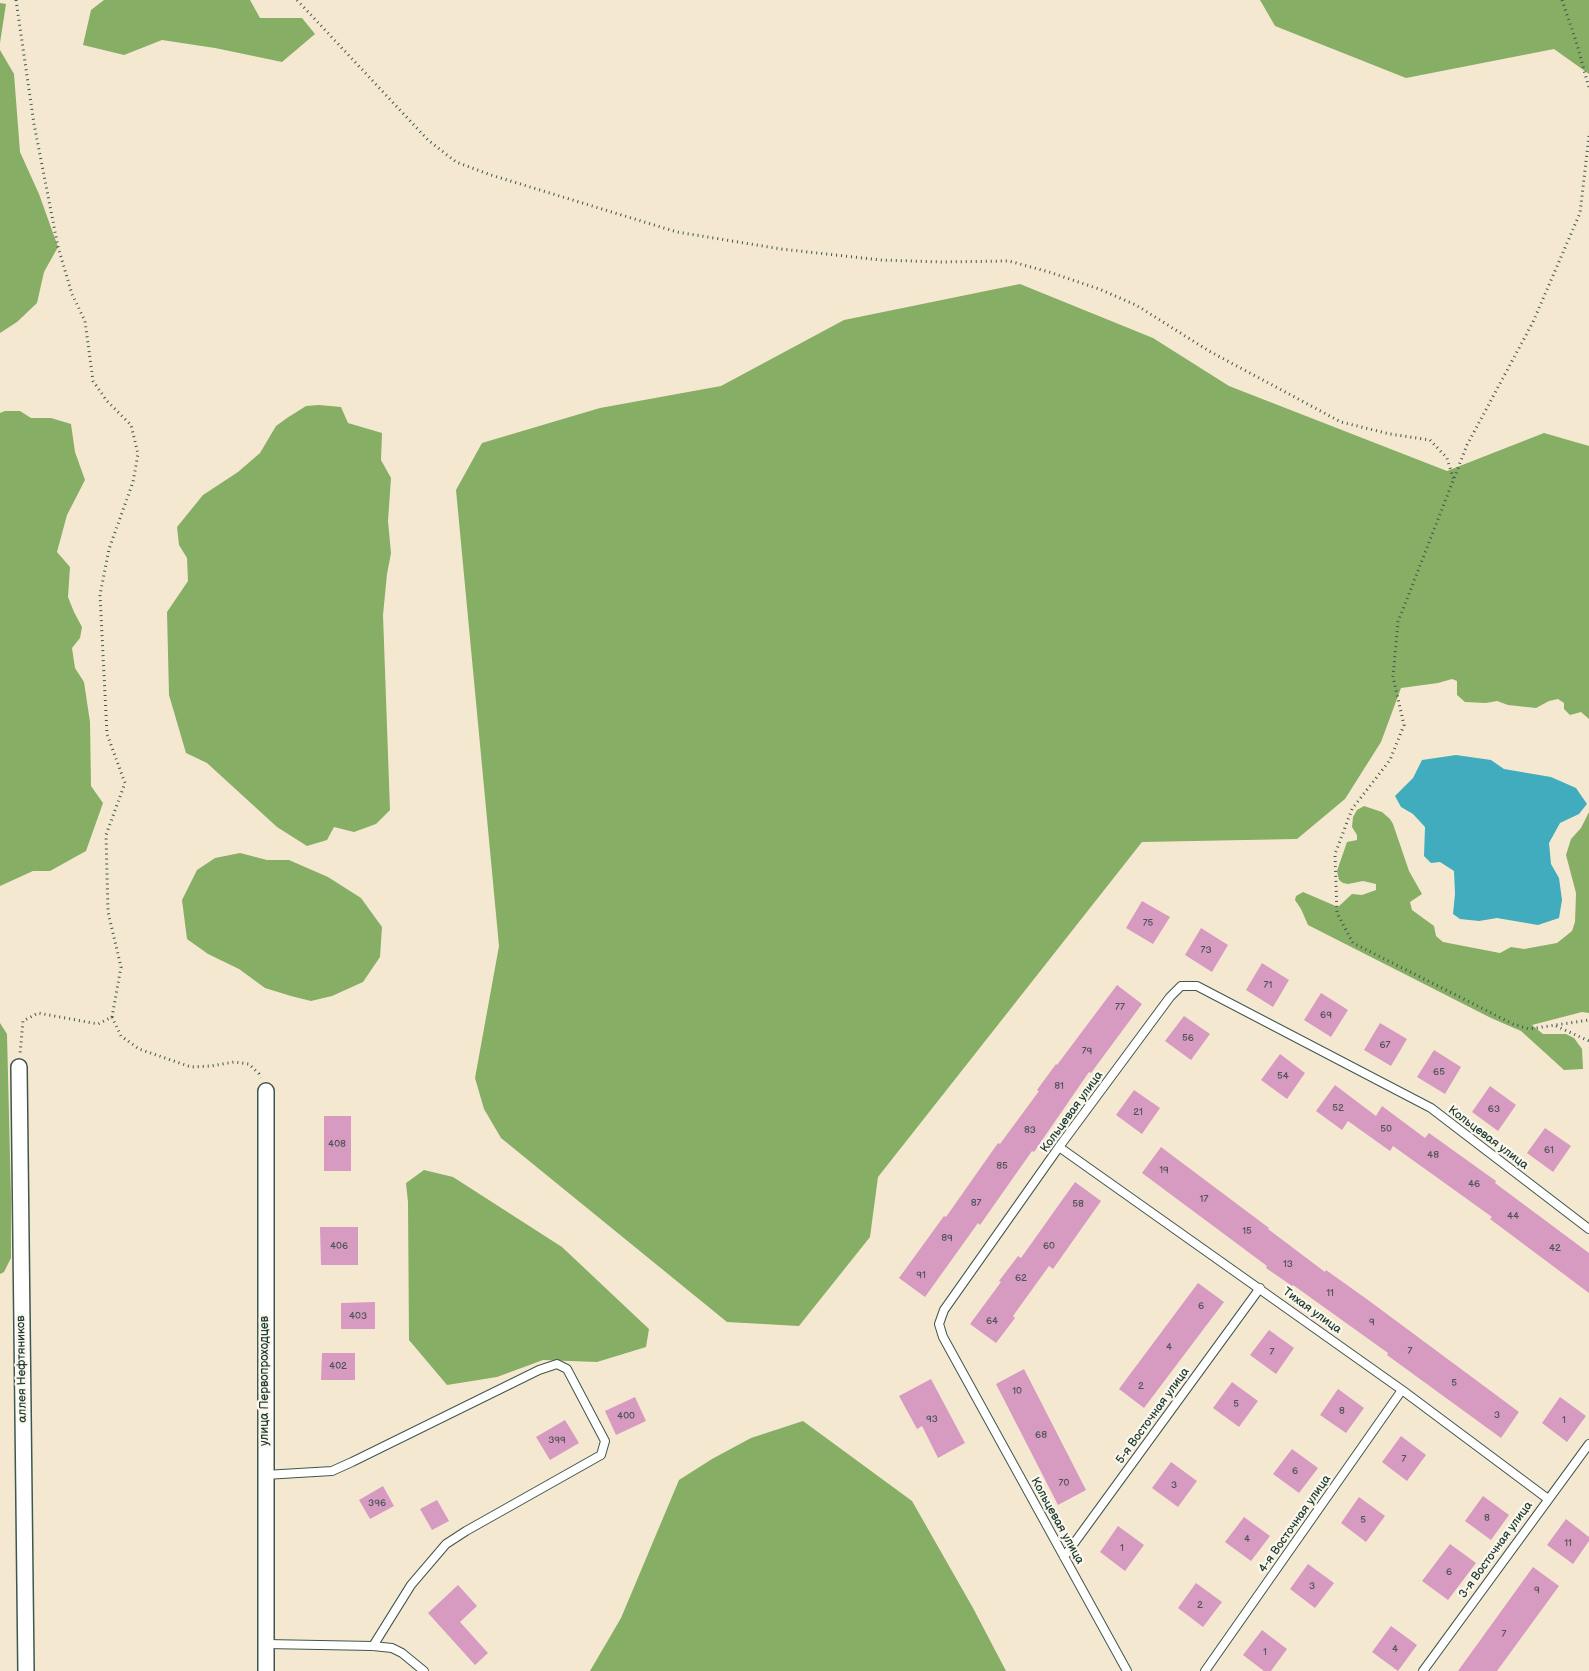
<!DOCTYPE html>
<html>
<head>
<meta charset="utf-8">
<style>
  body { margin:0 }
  canvas { display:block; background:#f5e8d1 }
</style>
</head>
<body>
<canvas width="1589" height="1671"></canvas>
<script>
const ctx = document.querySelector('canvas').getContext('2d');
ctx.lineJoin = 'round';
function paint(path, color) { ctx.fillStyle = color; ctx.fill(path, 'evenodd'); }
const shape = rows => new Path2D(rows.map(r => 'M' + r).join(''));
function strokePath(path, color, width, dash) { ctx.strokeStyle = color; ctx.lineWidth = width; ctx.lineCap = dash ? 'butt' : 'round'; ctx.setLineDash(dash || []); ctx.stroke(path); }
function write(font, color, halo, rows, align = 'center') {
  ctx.font = font + ' "Balsamiq Sans",sans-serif'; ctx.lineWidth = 4.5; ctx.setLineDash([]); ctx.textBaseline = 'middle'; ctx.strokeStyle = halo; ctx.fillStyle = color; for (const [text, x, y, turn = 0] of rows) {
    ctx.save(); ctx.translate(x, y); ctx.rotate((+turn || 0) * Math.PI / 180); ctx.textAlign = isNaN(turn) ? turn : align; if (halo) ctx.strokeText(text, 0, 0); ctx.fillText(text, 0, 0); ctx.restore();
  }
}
paint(shape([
  [104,0,250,0,260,18,302,18,315,34,282,62,215,48,162,40,124,55,83,45,91,10],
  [1260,0,1589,0,1589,74,1554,49,1406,78,1275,26],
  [0,3,6,4,0,43],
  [0,50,14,74,20,152,39,194,58,247,44,272,37,303,17,322,0,333],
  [1020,284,1153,338,1229,386,1447,471,1544,433,1589,446,1589,719,1581,712,1570,715,1564,709,1564,703,1558,699,1549,701,1536,708,1508,705,1497,701,1486,703,1465,702,1457,695,1457,681,1452,679,1438,683,1401,688,1381,742,1345,799,1297,839,1142,842,878,1177,870,1237,799,1326,727,1322,501,1138,484,1109,475,1078,499,946,456,490,482,443,600,408,721,386,844,320],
  [319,405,341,407,348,423,382,433,381,460,391,478,388,521,391,553,387,574,383,615,390,810,376,824,354,832,334,827,327,840,307,846,277,827,207,763,186,753,169,695,167,612,188,581,187,558,179,545,177,527,203,495,238,472,260,453,276,426,287,418,306,406],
  [5,411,20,411,31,418,51,418,71,424,75,452,85,480,67,515,57,552,70,567,68,597,74,612,82,627,80,638,72,648,75,668,84,682,90,722,91,786,103,803,86,851,50,871,33,871,0,886,0,413],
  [1364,806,1382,812,1390,819,1393,824,1409,871,1422,894,1410,902,1412,910,1434,926,1436,936,1443,942,1500,953,1511,947,1524,949,1557,943,1572,931,1575,922,1576,893,1566,855,1571,839,1581,828,1589,812,1589,1013,1582,1012,1532,1025,1543,1034,1566,1034,1574,1038,1582,1049,1583,1069,1564,1070,1521,1031,1491,1018,1308,925,1301,909,1295,900,1296,896,1303,892,1338,907,1352,894,1362,895,1376,890,1376,884,1363,881,1348,884,1343,883,1339,880,1337,871,1347,842,1357,840,1357,835,1352,827,1353,817,1357,810],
  [240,853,267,860,289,860,328,877,361,898,382,927,380,957,363,982,332,996,311,1001,291,996,265,988,239,969,208,954,187,939,182,900,197,870,215,858],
  [0,1023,7,1034,11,1198,11,1258,4,1272,0,1274],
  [424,1170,453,1177,562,1247,649,1329,646,1347,597,1362,543,1360,497,1377,447,1385,409,1340,408,1202,406,1183],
  [803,1421,912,1501,973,1608,1006,1671,590,1671,621,1618,679,1480,712,1459,751,1438]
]), '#87ae65');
paint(shape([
  [1456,755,1491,760,1504,769,1551,777,1576,788,1587,804,1579,814,1560,823,1549,843,1551,864,1559,878,1562,900,1559,918,1538,925,1497,918,1479,921,1460,919,1453,914,1455,894,1454,871,1440,862,1431,863,1424,856,1425,827,1413,814,1401,807,1395,796,1413,778,1422,760]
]), '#40acbe');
paint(shape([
  [1142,901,1170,917,1153,944,1126,928],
  [1201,928,1228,945,1212,972,1185,955],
  [1262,963,1289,980,1273,1007,1246,990],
  [1117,985,1142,1004,1091,1073,1089,1072,1034,1152,1032,1151,980,1225,978,1223,925,1297,899,1278,944,1216,946,1217,998,1143,1000,1144,1039,1091,1037,1090,1056,1064,1057,1065],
  [1321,993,1348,1010,1331,1037,1304,1020],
  [1184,1016,1210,1034,1191,1060,1165,1041],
  [1380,1023,1407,1039,1391,1066,1364,1050],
  [1434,1050,1461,1067,1445,1094,1417,1077],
  [1280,1054,1305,1073,1287,1099,1261,1080],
  [1335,1085,1376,1116,1382,1106,1425,1138,1429,1133,1496,1181,1495,1183,1589,1253,1589,1293,1490,1219,1492,1217,1393,1146,1390,1151,1348,1121,1342,1130,1316,1111],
  [1490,1086,1516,1105,1498,1131,1472,1112],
  [1134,1090,1160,1108,1142,1134,1116,1115],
  [324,1116,351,1116,351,1171,324,1171],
  [1545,1128,1571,1146,1553,1172,1527,1153],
  [1161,1147,1269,1228,1268,1229,1325,1272,1326,1270,1368,1300,1519,1412,1501,1438,1387,1355,1388,1353,1293,1285,1292,1286,1266,1268,1267,1266,1142,1173],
  [1075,1182,1101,1201,1053,1269,1049,1266,1013,1316,1015,1318,996,1343,970,1324,1001,1282,999,1281,1018,1256,1021,1258],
  [320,1227,358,1227,358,1265,321,1265],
  [1198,1283,1224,1302,1144,1408,1119,1389],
  [375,1302,375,1329,341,1329,341,1303],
  [1269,1330,1294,1348,1276,1374,1250,1355],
  [322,1353,355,1353,355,1380,321,1380],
  [1024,1369,1086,1490,1058,1505,996,1384],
  [931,1379,965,1443,938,1458,922,1426,917,1429,899,1396],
  [1232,1382,1258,1401,1239,1427,1213,1408],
  [1338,1389,1364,1408,1346,1433,1320,1415],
  [635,1397,646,1421,616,1435,605,1411],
  [1560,1397,1586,1416,1567,1442,1542,1423],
  [565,1420,579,1443,550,1460,536,1437],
  [1401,1436,1426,1455,1407,1481,1382,1462],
  [1292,1449,1318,1468,1299,1493,1273,1474],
  [1171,1462,1197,1481,1178,1507,1152,1488],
  [383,1486,394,1506,370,1519,359,1500],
  [1483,1496,1509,1515,1491,1540,1465,1521],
  [1359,1497,1385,1516,1366,1542,1341,1523],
  [437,1500,449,1521,432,1530,420,1509],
  [1244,1517,1270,1536,1251,1561,1225,1542],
  [1566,1519,1589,1537,1589,1541,1573,1564,1547,1545],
  [1118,1526,1144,1545,1125,1571,1100,1552],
  [1450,1544,1476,1563,1448,1600,1422,1581],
  [1308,1564,1334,1583,1315,1608,1290,1589],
  [1533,1567,1559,1586,1497,1671,1458,1671],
  [1196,1583,1222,1602,1203,1627,1178,1608],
  [458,1585,477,1606,460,1622,488,1653,475,1665,428,1613],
  [1391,1626,1417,1645,1398,1671,1372,1652],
  [1262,1630,1287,1649,1271,1671,1264,1671,1243,1655]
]), '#d79ac1');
const lane = shape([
  [1059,1147,1402,1390,1548,1499],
  [265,1475,332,1471,352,1462,539,1370,557,1364,567,1369,605,1441,601,1455,466,1531,446,1544,411,1585,373,1646],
  [1064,1557,1260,1288],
  [266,1644,373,1646,392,1648,402,1653,424,1671],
  [1127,1671,943,1337,939,1324,944,1310,1059,1147,1170,997,1181,986,1197,986,1431,1108,1589,1229],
  [1205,1671,1402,1390],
  [1423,1671,1589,1444]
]);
const street = shape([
  [19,1067,26,1671],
  [266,1671,266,1091]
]);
strokePath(lane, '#3f574c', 10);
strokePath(street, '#3f574c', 18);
strokePath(shape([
  [16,0,34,124,58,247,72,294,85,321,93,381,107,401,131,425,138,454,133,482,109,549,100,595,107,734,125,783,106,835,108,912,121,967,112,1017,98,1024,38,1013,23,1021,20,1054],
  [297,0,428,140,456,162,491,175,677,232,781,249,881,260,941,262,1009,261,1049,272,1099,289,1136,305,1209,351,1341,422,1390,434,1430,440,1447,458,1454,481],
  [1562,0,1576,41,1589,88],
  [1589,136,1580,213,1533,322,1467,445,1398,622,1393,677,1404,725,1390,760,1352,809,1335,854,1337,913,1353,943,1513,1024,1529,1029,1589,1020],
  [112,1017,121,1036,139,1049,191,1067,211,1066,234,1062,249,1064,259,1074,260,1078],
  [1556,1026,1589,1041]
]), '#3f574c', 3, [1, 4]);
strokePath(lane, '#fff', 8);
strokePath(street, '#fff', 15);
write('10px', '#4d5457', null, [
  ["75",1148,923],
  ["73",1206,950],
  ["71",1268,985],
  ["77",1120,1007],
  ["69",1326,1015],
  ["56",1188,1038],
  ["67",1385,1045],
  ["79",1087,1051],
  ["65",1439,1072],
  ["54",1283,1076],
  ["81",1059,1086],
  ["52",1338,1108],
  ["63",1494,1109],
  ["21",1138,1112],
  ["50",1386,1129],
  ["83",1030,1130],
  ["408",337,1144],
  ["61",1549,1150],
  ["48",1433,1155],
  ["85",1002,1166],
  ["19",1164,1170],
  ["46",1474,1184],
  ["17",1204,1199],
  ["87",976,1203],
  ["58",1078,1204],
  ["44",1513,1216],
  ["15",1247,1231],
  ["89",947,1238],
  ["406",339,1246],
  ["60",1049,1246],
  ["42",1555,1248],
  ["13",1288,1264],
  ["91",921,1275],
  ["62",1021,1278],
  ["11",1330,1293],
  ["6",1201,1306],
  ["403",358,1316],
  ["64",992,1321],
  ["9",1372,1322],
  ["4",1169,1347],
  ["7",1410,1351],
  ["7",1272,1352],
  ["402",338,1366],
  ["5",1454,1383],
  ["2",1141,1386],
  ["10",1017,1391],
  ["5",1236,1404],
  ["8",1342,1411],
  ["3",1497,1415],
  ["400",626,1416],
  ["93",932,1419],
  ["1",1564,1420],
  ["68",1041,1435],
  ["399",557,1440],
  ["7",1404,1459],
  ["6",1295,1471],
  ["70",1064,1483],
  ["3",1174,1485],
  ["396",377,1503],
  ["8",1487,1518],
  ["5",1363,1520],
  ["4",1247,1539],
  ["11",1568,1543],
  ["1",1122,1548],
  ["6",1449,1572],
  ["3",1312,1586],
  ["9",1537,1590],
  ["2",1200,1605],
  ["7",1504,1634],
  ["4",1395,1649],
  ["1",1265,1652]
]);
write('12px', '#1f3d34', '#fbf7ec', [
  ["Кольцевая улица",1072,1112,-54],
  ["Кольцевая улица",1488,1138,37],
  ["Тихая улица",1312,1311,36],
  ["аллея Нефтяников",22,1369,-91],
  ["улица Первопроходцев",265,1381,-90],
  ["5-я Восточная улица",1153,1416,-54],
  ["Кольцевая улица",1057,1521,61],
  ["4-я Восточная улица",1295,1524,-55],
  ["3-я Восточная улица",1496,1550,-54]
]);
</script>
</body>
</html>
